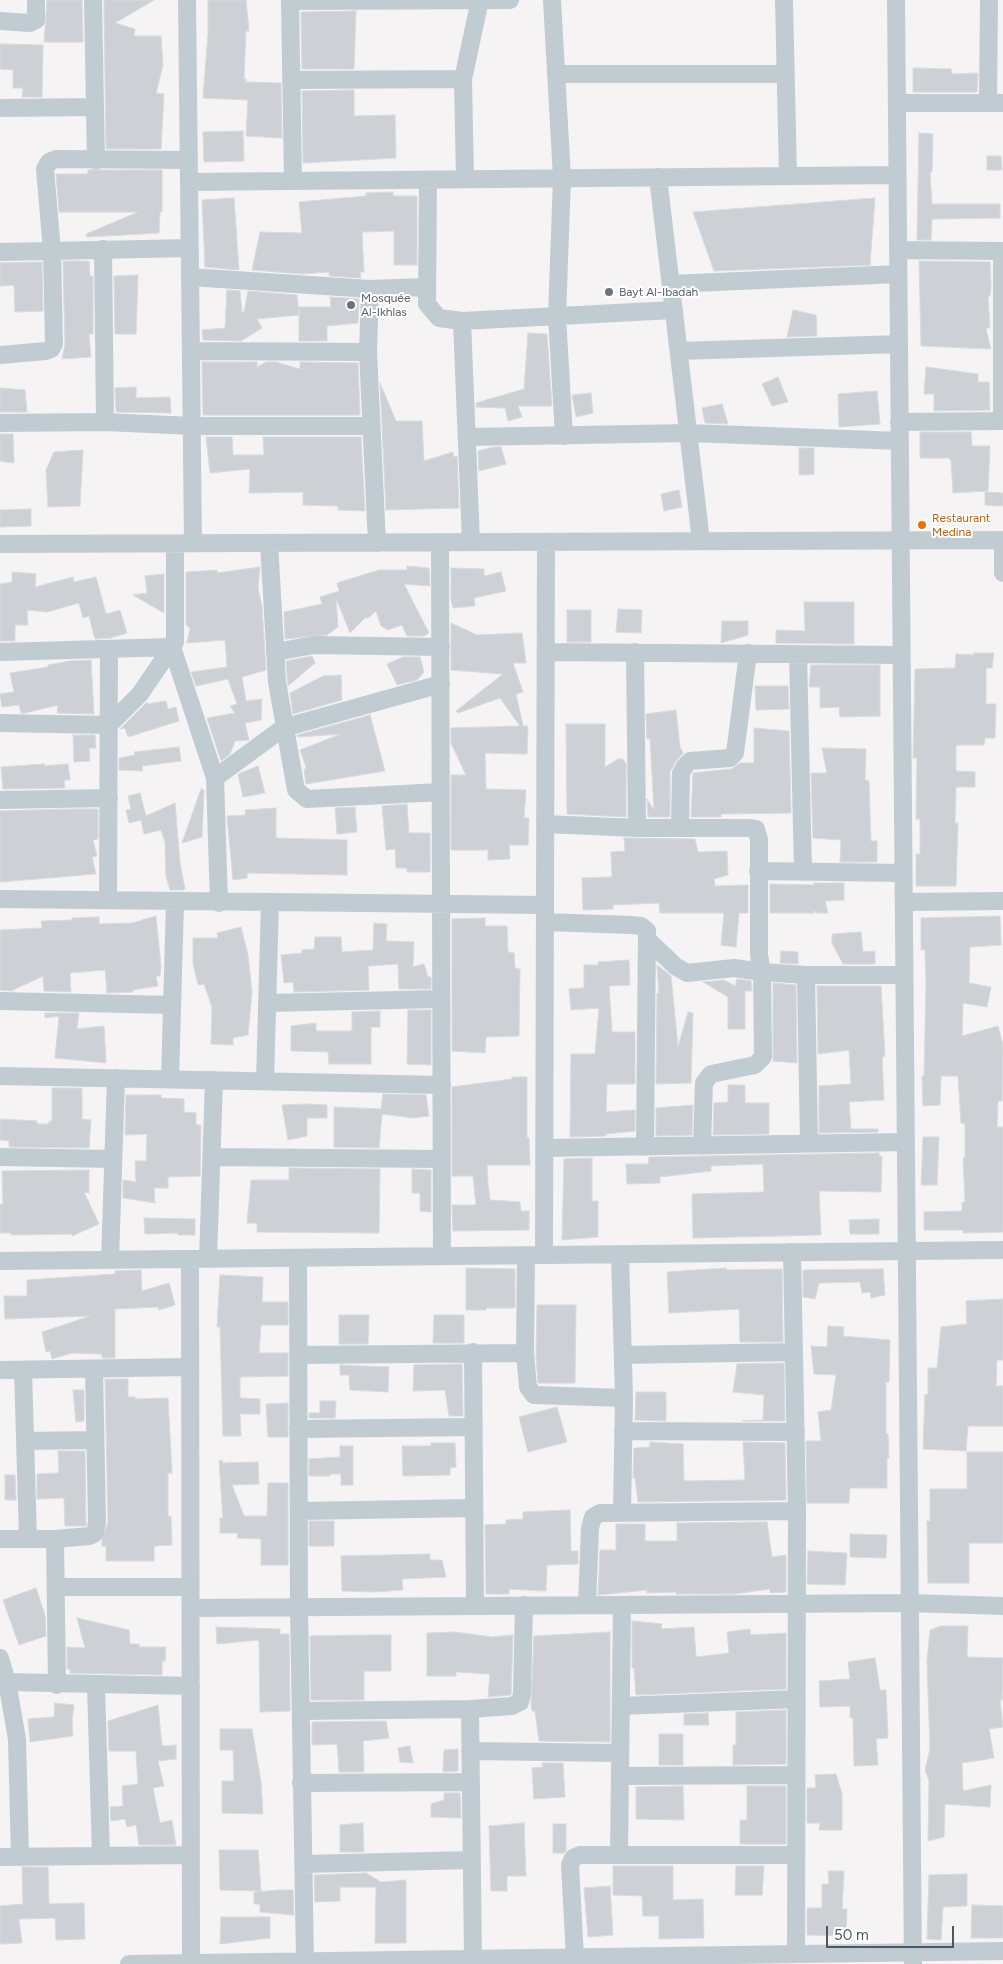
<!DOCTYPE html>
<html>
<head>
<meta charset="utf-8">
<style>
  body { margin:0 }
  #map { position:relative; width:1003px; height:1964px; overflow:hidden; background:#f5f3f3; font-family:Figtree,sans-serif }
  canvas { display:block }
  .scale { position:absolute; left:826px; top:1926px; width:128px; height:22px; box-sizing:border-box; border:2px solid #4a5961; border-top:0; padding-left:6px; font-size:15px; line-height:18px; white-space:nowrap; color:#4a5961; -webkit-text-stroke:4px #fff; paint-order:stroke }
</style>
</head>
<body>
<div id="map">
<canvas width="1003" height="1964"></canvas>
<div class="scale">50 m</div>
</div>
<script>
const ctx = document.querySelector('canvas').getContext('2d');
ctx.lineJoin = 'round';
function paint(path, color) { ctx.fillStyle = color; ctx.fill(path, 'evenodd'); }
const shape = rows => new Path2D(rows.map(r => 'M' + r).join(''));
function strokePath(path, color, width, dash) { ctx.strokeStyle = color; ctx.lineWidth = width; ctx.lineCap = dash ? 'butt' : 'round'; ctx.setLineDash(dash || []); ctx.stroke(path); }
function write(font, color, halo, rows, align = 'center') {
  ctx.font = font + ' Figtree,sans-serif'; ctx.lineWidth = 4; ctx.setLineDash([]); ctx.textBaseline = 'middle'; ctx.strokeStyle = halo; ctx.fillStyle = color; for (const [text, x, y, turn = 0] of rows) {
    ctx.save(); ctx.translate(x, y); ctx.rotate((+turn || 0) * Math.PI / 180); ctx.textAlign = isNaN(turn) ? turn : align; if (halo) ctx.strokeText(text, 0, 0); ctx.fillText(text, 0, 0); ctx.restore();
  }
}
const building = shape([
  [47,0,82,0,83,42,44,42,47,0],
  [104,0,154,0,115,23,135,29,134,36,161,36,163,65,156,93,164,94,161,149,106,149,104,0],
  [208,0,246,0,249,31,246,31,244,79,246,79,246,82,281,83,282,138,246,136,248,100,203,98,208,34,208,0],
  [356,11,354,69,302,69,301,12,356,11],
  [0,44,43,45,42,97,22,97,23,88,13,88,13,70,0,69,0,44],
  [913,68,951,69,952,74,978,73,977,92,913,92,913,68],
  [354,90,354,116,395,115,396,158,303,163,302,91,354,90],
  [243,131,244,161,204,162,203,132,243,131],
  [919,133,933,134,932,172,930,172,932,204,1000,204,1000,218,932,219,931,240,917,240,919,133],
  [987,156,1001,156,1002,170,987,170,987,156],
  [88,170,162,170,162,212,160,212,159,233,87,237,86,234,138,212,59,212,56,174,88,174,88,170],
  [393,192,393,196,417,196,417,265,394,265,394,231,362,232,364,272,360,272,361,278,329,276,329,272,302,274,252,270,260,232,302,233,299,202,366,196,366,193,393,192],
  [234,198,239,270,205,267,202,200,234,198],
  [875,198,870,265,714,271,693,212,875,198],
  [63,261,89,261,90,276,93,276,93,334,89,334,91,357,62,359,65,344,63,261],
  [919,261,990,262,991,286,990,296,988,297,990,327,986,329,991,349,921,346,919,261],
  [42,262,43,311,15,312,14,285,0,286,0,263,42,262],
  [138,275,136,334,115,334,114,276,138,275],
  [227,290,240,291,242,312,244,312,248,291,297,295,299,315,257,319,262,328,241,341,203,340,202,330,225,328,227,290],
  [330,297,359,299,358,323,327,326,327,341,299,341,299,307,331,307,330,297],
  [793,310,816,315,817,336,787,337,793,310],
  [528,333,547,334,552,406,518,406,522,417,508,421,505,408,476,407,476,403,524,389,528,333],
  [202,362,257,362,257,367,266,362,276,362,300,369,300,362,358,363,360,415,203,415,202,362],
  [926,367,978,374,978,382,989,382,990,410,934,411,934,394,924,394,926,367],
  [778,377,788,402,772,406,762,384,778,377],
  [380,383,396,421,422,421,424,461,453,452,454,457,457,456,459,508,386,510,380,383],
  [136,387,136,398,170,397,171,413,116,412,115,388,136,387],
  [0,388,25,390,27,412,0,412,0,388],
  [877,391,880,424,839,427,838,394,877,391],
  [591,393,593,413,576,417,572,395,591,393],
  [722,404,728,424,705,423,702,408,722,404],
  [920,432,971,432,972,446,990,446,988,491,953,493,951,461,949,458,920,458,920,432],
  [0,434,13,434,14,463,0,461,0,434],
  [206,437,232,437,233,455,264,455,263,437,361,437,365,511,338,510,338,506,303,505,303,492,249,493,250,469,210,473,206,437],
  [494,447,501,447,506,464,479,471,478,451,494,447],
  [799,448,814,448,814,474,799,475,799,448],
  [83,450,80,506,48,507,46,470,54,452,83,450],
  [679,490,682,507,664,511,661,494,679,490],
  [985,492,1003,493,1003,506,985,505,985,492],
  [31,509,31,526,0,527,0,510,31,509],
  [407,566,429,568,430,586,404,584,429,633,423,636,407,636,402,625,388,630,381,626,376,611,367,619,366,617,350,633,336,598,338,627,327,635,285,639,284,612,322,604,320,597,339,591,337,583,379,570,407,570,407,566],
  [260,567,258,588,262,607,266,670,242,677,246,701,262,699,261,720,245,723,249,740,235,741,230,754,221,761,207,718,235,713,230,706,237,704,228,679,196,686,191,672,227,667,225,640,187,643,190,628,186,625,186,572,217,570,217,573,260,567],
  [451,568,484,569,484,576,501,572,506,591,474,598,475,606,453,608,451,600,451,568],
  [12,572,36,574,35,587,73,577,74,582,96,577,106,614,120,610,127,633,111,638,95,639,89,616,83,618,79,603,47,612,27,610,28,625,15,625,15,641,0,641,0,584,12,582,12,572],
  [164,574,164,613,133,595,147,593,145,576,164,574],
  [804,602,854,602,854,644,776,643,776,630,805,631,804,602],
  [618,609,642,610,641,633,616,632,618,609],
  [567,610,591,610,591,642,567,642,567,610],
  [722,621,748,621,748,635,721,643,722,621],
  [451,623,477,635,522,633,526,663,513,663,523,692,516,694,523,726,528,726,527,754,485,753,486,789,526,790,524,818,529,818,528,845,509,845,510,859,488,860,488,850,451,850,451,775,466,775,451,743,451,728,520,726,500,698,458,713,456,711,503,674,451,670,451,623],
  [974,653,994,653,992,668,986,668,986,704,996,704,995,738,985,738,984,745,956,745,956,771,975,772,975,787,956,787,955,823,958,823,956,886,916,886,916,854,920,854,920,819,916,819,917,758,913,758,915,669,955,668,956,654,974,655,974,653],
  [312,656,315,663,288,686,286,661,312,656],
  [403,657,420,657,424,672,417,680,397,685,387,664,403,657],
  [91,660,94,714,57,713,58,705,25,713,21,713,19,705,2,707,0,694,14,692,10,673,48,667,48,665,70,661,91,660],
  [811,665,880,665,880,716,840,717,839,707,820,708,820,687,809,687,811,665],
  [341,675,342,700,293,714,290,693,323,676,341,675],
  [755,686,788,686,789,709,756,710,755,686],
  [166,701,168,709,176,707,179,721,128,737,125,728,120,729,147,702,147,704,166,701],
  [676,710,680,747,683,753,676,761,670,772,670,817,648,817,647,799,654,810,650,739,647,739,646,714,676,710],
  [370,715,385,771,306,784,304,771,306,767,300,750,341,734,298,737,297,735,370,715],
  [566,724,605,724,605,767,618,759,623,759,626,764,626,817,567,814,566,724],
  [754,728,789,731,791,813,721,814,721,817,691,817,693,773,731,769,740,763,754,763,754,728],
  [73,735,95,735,96,748,89,748,90,761,74,762,73,735],
  [179,747,181,761,142,766,143,771,119,770,119,758,135,755,134,752,179,747],
  [822,748,866,749,865,780,869,781,871,841,877,841,877,862,840,862,841,840,813,838,811,773,827,773,822,748],
  [44,764,44,766,68,764,70,780,64,780,65,788,3,789,1,767,44,764],
  [258,766,265,793,243,797,238,774,258,766],
  [201,789,204,790,202,837,182,843,201,789],
  [140,793,146,816,175,803,180,863,185,889,182,890,170,890,166,876,165,842,161,830,144,834,141,820,129,823,126,810,131,809,128,796,140,793],
  [407,804,409,833,430,833,430,872,407,872,407,868,396,868,395,849,386,850,382,806,407,804],
  [355,807,357,832,337,834,335,808,355,807],
  [276,808,276,838,347,840,347,875,247,873,247,878,233,880,227,816,246,815,245,810,276,808],
  [70,809,98,809,98,839,93,840,97,856,92,857,96,874,0,882,0,811,70,809],
  [624,838,695,839,698,852,727,851,728,875,714,879,715,886,748,885,748,913,739,913,736,947,721,945,724,913,660,913,659,903,613,905,613,909,583,910,582,878,612,877,611,852,625,851,624,838],
  [814,883,844,883,844,900,825,901,828,913,816,913,814,910,814,913,770,913,770,884,814,885,814,883],
  [156,916,161,966,160,976,156,976,158,986,133,990,133,992,107,993,105,970,70,973,71,992,44,991,43,976,11,991,0,990,0,930,42,928,41,921,72,920,72,918,99,917,99,924,132,923,156,916],
  [1000,916,1001,945,970,947,969,983,991,987,987,1007,963,1003,962,1036,998,1026,1003,1045,1002,1101,998,1101,997,1127,1003,1127,1003,1232,963,1233,963,1230,924,1230,924,1212,962,1211,962,1202,965,1202,963,1158,965,1158,965,1124,961,1123,958,1076,941,1076,940,1105,923,1106,922,1076,924,1076,926,985,925,950,921,950,921,918,1000,916],
  [485,918,485,926,507,926,508,952,514,953,515,968,520,969,519,1036,486,1037,485,1053,452,1051,452,919,485,918],
  [374,923,387,924,386,941,414,942,413,967,424,964,428,977,431,977,431,989,399,989,398,964,368,966,369,990,294,992,293,982,284,983,281,955,302,953,302,950,314,949,315,937,341,937,342,952,373,950,374,923],
  [241,927,248,955,252,992,248,1035,233,1038,233,1045,211,1044,212,1007,204,984,198,985,193,964,193,938,218,938,217,933,241,927],
  [861,932,863,952,875,951,875,964,843,964,832,943,832,934,861,932],
  [781,951,798,952,798,964,780,963,781,951],
  [629,960,630,985,609,986,612,1032,635,1032,635,1084,607,1084,606,1112,635,1110,635,1131,606,1134,606,1136,570,1137,571,1054,595,1054,599,1008,571,1010,569,989,584,988,584,965,598,965,598,962,629,960],
  [657,965,671,976,678,1047,688,1012,693,1013,691,1083,656,1084,657,993,659,993,657,965],
  [737,979,751,981,752,991,745,991,745,1029,728,1029,728,997,703,982,724,980,735,986,737,979],
  [773,983,796,985,797,1063,773,1061,773,983],
  [817,986,881,986,885,1056,882,1057,884,1100,849,1102,851,1129,878,1129,878,1132,819,1133,819,1086,851,1084,849,1050,818,1054,817,986],
  [408,1010,431,1010,431,1065,407,1064,408,1010],
  [380,1011,380,1027,371,1027,371,1064,329,1064,328,1052,291,1051,291,1026,316,1023,316,1031,352,1031,352,1012,380,1011],
  [45,1013,79,1013,77,1029,104,1026,106,1063,55,1058,59,1016,45,1018,45,1013],
  [512,1077,527,1077,527,1138,529,1138,530,1165,487,1165,488,1184,490,1200,520,1202,521,1211,529,1211,529,1230,453,1231,452,1205,476,1205,473,1176,452,1176,452,1087,512,1079,512,1077],
  [728,1085,745,1085,745,1103,769,1103,769,1134,713,1135,714,1103,728,1102,728,1085],
  [52,1088,82,1088,82,1119,91,1120,89,1148,9,1147,9,1141,0,1140,0,1119,37,1121,37,1124,49,1124,49,1121,52,1121,52,1088],
  [383,1094,426,1095,429,1116,413,1118,382,1114,379,1148,334,1147,334,1107,381,1109,383,1094],
  [126,1095,161,1095,161,1098,184,1099,184,1112,196,1113,196,1125,201,1125,200,1176,168,1177,168,1188,154,1188,155,1203,123,1198,123,1180,136,1182,135,1161,146,1161,147,1134,125,1135,126,1095],
  [306,1104,327,1105,327,1118,307,1118,307,1136,288,1140,282,1105,306,1104],
  [693,1105,692,1135,656,1136,656,1108,693,1105],
  [923,1137,939,1137,937,1185,921,1185,923,1137],
  [879,1153,879,1156,882,1156,881,1192,819,1191,821,1235,693,1238,692,1194,764,1192,763,1164,711,1166,711,1171,660,1177,660,1183,627,1184,626,1164,648,1164,649,1157,879,1153],
  [592,1158,592,1201,598,1201,598,1237,562,1240,564,1159,592,1158],
  [289,1168,380,1169,379,1233,257,1232,257,1223,247,1223,251,1180,289,1180,289,1168],
  [412,1169,431,1170,431,1212,420,1211,420,1193,412,1193,412,1169],
  [89,1170,89,1193,84,1192,99,1224,72,1236,72,1234,11,1235,11,1233,0,1233,0,1204,3,1204,2,1171,89,1170],
  [144,1218,195,1219,195,1235,178,1235,178,1233,145,1234,144,1218],
  [879,1219,879,1234,850,1234,849,1220,879,1219],
  [466,1268,515,1269,515,1308,486,1308,486,1310,466,1310,466,1268],
  [726,1268,727,1270,782,1269,783,1342,740,1342,739,1309,669,1313,667,1272,726,1268],
  [883,1269,885,1295,871,1298,870,1292,862,1293,860,1282,819,1283,815,1299,803,1297,803,1270,883,1269],
  [141,1270,142,1291,169,1283,175,1305,159,1310,158,1307,115,1309,115,1358,102,1358,102,1354,72,1353,52,1359,50,1351,46,1352,42,1332,90,1316,5,1319,4,1296,27,1296,27,1280,115,1274,115,1271,141,1270],
  [220,1275,263,1277,262,1302,288,1302,288,1325,261,1325,259,1353,288,1353,288,1376,240,1377,240,1398,260,1399,260,1414,240,1414,241,1436,223,1436,220,1327,217,1327,220,1275],
  [1003,1299,1003,1360,997,1360,996,1386,1003,1386,1003,1426,968,1426,966,1451,923,1449,925,1394,928,1395,928,1368,937,1368,941,1327,967,1324,966,1301,1003,1299],
  [537,1305,576,1305,575,1383,538,1383,536,1356,537,1305],
  [339,1315,369,1315,368,1344,339,1344,339,1315],
  [434,1315,464,1315,464,1343,433,1343,434,1315],
  [828,1326,844,1327,843,1336,890,1340,889,1382,886,1382,886,1434,888,1434,889,1458,887,1458,887,1488,850,1488,849,1503,807,1503,806,1441,821,1441,818,1412,831,1410,836,1375,814,1374,811,1346,827,1347,828,1326],
  [784,1363,785,1421,742,1421,763,1420,764,1395,733,1392,737,1364,784,1363],
  [462,1364,463,1416,449,1416,445,1390,413,1391,414,1365,462,1364],
  [340,1365,389,1367,388,1392,350,1390,349,1375,340,1375,340,1365],
  [105,1379,128,1379,128,1397,135,1397,135,1399,168,1398,172,1473,168,1473,168,1517,171,1516,172,1545,154,1546,154,1561,106,1561,106,1546,102,1546,102,1540,108,1522,105,1379],
  [73,1390,84,1390,84,1421,76,1422,73,1390],
  [636,1392,666,1392,666,1421,635,1420,636,1392],
  [320,1401,336,1401,335,1418,309,1418,309,1413,320,1413,320,1401],
  [288,1403,288,1437,268,1437,266,1404,288,1403],
  [557,1407,567,1442,528,1452,519,1417,557,1407],
  [650,1442,683,1444,684,1481,745,1480,743,1442,785,1443,786,1500,638,1502,635,1478,633,1478,634,1448,650,1447,650,1442],
  [431,1443,455,1443,456,1467,450,1468,450,1475,403,1476,402,1446,431,1446,431,1443],
  [340,1446,353,1446,353,1485,341,1485,341,1474,330,1474,330,1476,309,1476,309,1459,340,1457,340,1446],
  [58,1451,85,1451,86,1526,65,1526,64,1498,37,1499,37,1474,59,1473,58,1451],
  [967,1452,1003,1452,1003,1543,969,1543,969,1583,928,1583,927,1521,930,1521,930,1489,967,1489,967,1452],
  [222,1460,223,1463,258,1462,259,1484,232,1485,244,1516,267,1516,268,1483,288,1483,288,1565,261,1565,261,1539,237,1538,238,1533,220,1533,220,1518,223,1518,219,1461,222,1460],
  [5,1475,15,1475,16,1500,5,1500,5,1475],
  [570,1510,571,1551,578,1551,578,1564,547,1565,546,1591,509,1589,509,1594,486,1594,485,1525,506,1524,506,1520,523,1519,523,1512,570,1510],
  [309,1521,334,1521,334,1546,309,1546,309,1521],
  [767,1522,772,1557,786,1555,786,1592,770,1593,770,1589,734,1594,676,1594,676,1592,647,1593,647,1590,598,1595,600,1550,616,1550,616,1524,645,1524,645,1541,677,1541,677,1523,767,1522],
  [850,1534,887,1535,886,1558,850,1557,850,1534],
  [808,1551,847,1553,845,1585,807,1584,808,1551],
  [430,1554,430,1560,442,1560,446,1577,402,1579,403,1590,373,1592,342,1591,341,1556,430,1554],
  [36,1588,45,1615,46,1636,19,1645,3,1600,36,1588],
  [77,1618,129,1630,130,1644,139,1644,139,1647,166,1647,165,1661,162,1661,162,1675,70,1673,70,1669,67,1669,67,1647,85,1648,77,1618],
  [632,1621,662,1624,661,1629,694,1627,696,1657,729,1653,727,1632,750,1629,751,1635,786,1633,786,1689,636,1695,634,1668,632,1668,632,1621],
  [941,1626,968,1626,967,1657,1003,1658,1002,1700,1000,1700,1003,1727,989,1729,994,1758,962,1763,963,1791,991,1785,990,1807,945,1804,944,1837,928,1841,929,1780,925,1770,930,1749,927,1661,930,1630,941,1626],
  [216,1627,280,1629,280,1634,289,1634,290,1711,260,1712,259,1640,217,1644,216,1627],
  [456,1632,492,1637,513,1635,511,1695,488,1697,490,1674,456,1672,456,1676,427,1676,427,1633,456,1632],
  [610,1632,610,1742,539,1741,535,1711,532,1711,531,1704,534,1636,610,1632],
  [368,1635,391,1635,391,1671,364,1671,364,1700,311,1700,310,1636,368,1635],
  [875,1658,880,1690,886,1690,888,1738,876,1739,878,1765,854,1766,853,1718,850,1718,850,1706,820,1707,819,1681,850,1679,848,1662,875,1658],
  [55,1703,74,1705,72,1722,73,1736,30,1742,28,1719,54,1717,55,1703],
  [158,1705,162,1746,176,1745,176,1759,158,1761,164,1786,153,1788,160,1823,172,1820,176,1845,139,1845,136,1825,127,1827,125,1819,111,1821,110,1807,123,1806,122,1786,138,1784,136,1751,109,1751,108,1721,158,1705],
  [786,1710,786,1764,733,1765,733,1745,736,1745,736,1712,786,1710],
  [708,1713,709,1725,684,1725,684,1714,708,1713],
  [386,1721,389,1738,363,1741,364,1772,339,1772,337,1744,312,1745,312,1722,386,1721],
  [220,1729,252,1729,261,1782,263,1814,222,1813,222,1781,234,1781,233,1750,220,1750,220,1729],
  [659,1734,683,1734,683,1765,659,1765,659,1734],
  [410,1746,413,1763,400,1762,398,1748,410,1746],
  [458,1749,458,1771,443,1772,444,1750,458,1749],
  [542,1763,563,1763,565,1797,534,1799,532,1768,543,1767,542,1763],
  [836,1774,842,1794,842,1830,819,1830,820,1823,807,1823,807,1788,816,1788,815,1775,836,1774],
  [683,1786,684,1820,636,1819,636,1787,683,1786],
  [747,1786,786,1786,786,1844,740,1844,740,1820,747,1820,747,1786],
  [444,1793,460,1793,461,1818,431,1817,431,1804,444,1800,444,1793],
  [363,1823,364,1852,340,1852,340,1825,363,1823],
  [524,1823,526,1876,507,1876,507,1891,491,1891,489,1826,524,1823],
  [553,1824,566,1824,566,1851,564,1853,553,1853,553,1824],
  [219,1850,258,1850,261,1891,220,1890,219,1850],
  [613,1866,673,1866,673,1900,703,1899,704,1938,659,1939,659,1916,643,1916,642,1896,613,1895,613,1866],
  [736,1866,764,1866,762,1895,735,1895,736,1866],
  [22,1867,48,1867,49,1904,84,1903,85,1939,56,1940,55,1918,19,1919,22,1943,0,1944,0,1906,23,1904,22,1867],
  [828,1871,844,1871,842,1909,847,1909,846,1936,807,1935,807,1908,822,1908,822,1884,829,1884,828,1871],
  [366,1873,381,1882,406,1880,406,1943,375,1943,376,1887,340,1887,340,1901,315,1902,314,1875,366,1873],
  [967,1874,967,1906,943,1907,941,1940,927,1939,929,1875,967,1874],
  [610,1886,613,1935,588,1937,584,1888,610,1886],
  [280,1890,293,1890,294,1915,260,1912,260,1904,254,1904,254,1892,280,1890],
  [972,1905,1003,1906,1003,1938,971,1938,972,1905],
  [221,1917,270,1917,270,1938,220,1944,221,1917]
]);
paint(building, '#cdd1d5');
strokePath(building, '#d7dade', 1);
strokePath(shape([
  [93,0,96,161],
  [187,0,193,543],
  [290,0,293,181],
  [552,0,562,178,557,316,564,436],
  [784,0,788,176],
  [896,0,913,1964],
  [290,1,510,0],
  [0,21,30,23,36,20,36,0],
  [556,74,785,74],
  [291,80,463,79],
  [897,103,1003,103],
  [988,103,989,0],
  [0,108,95,107],
  [658,177,701,541],
  [465,179,463,79,480,0],
  [428,180,427,304,439,318,462,321,674,310],
  [189,182,897,175],
  [103,249,105,422],
  [898,250,1003,251],
  [1002,251,1002,421],
  [0,252,190,248],
  [190,277,370,289,427,287],
  [671,284,898,274],
  [370,289,368,352,377,543],
  [462,321,471,542],
  [191,351,368,352],
  [679,351,899,344],
  [0,355,46,351,51,349,54,344,52,251,45,169,49,162,56,159,189,160],
  [899,422,1003,421],
  [0,423,105,422,192,426,371,426],
  [467,437,689,433,900,441],
  [1003,540,1003,573],
  [440,542,442,1256],
  [269,543,277,682,296,790,307,799,441,792],
  [0,544,1003,540],
  [0,652,172,647,175,642,175,544],
  [275,652,314,645,441,647],
  [546,652,901,655],
  [635,652,637,828],
  [798,654,803,872],
  [0,723,109,725,140,694,172,647,215,778,219,903],
  [215,778,283,728,441,684],
  [0,800,109,798],
  [545,824,637,828,751,828,756,829,759,839,759,955,762,972,806,975],
  [680,827,681,773,685,766,690,761,730,758,735,753,748,653],
  [758,871,903,873],
  [0,899,545,905],
  [108,900,109,651],
  [904,902,1003,901],
  [545,922,631,925,641,926,647,931,645,1147],
  [648,940,675,966,687,973,734,968,762,972,763,1057,755,1065,711,1074,704,1083,702,1146],
  [0,1001,172,1005],
  [267,1003,441,999],
  [0,1076,442,1085],
  [170,1079,175,903],
  [265,1081,270,902],
  [809,1144,806,975,904,975],
  [544,1148,906,1142],
  [0,1157,113,1159],
  [211,1157,442,1159],
  [792,1252,797,1511,796,1954],
  [620,1254,624,1398,622,1511],
  [544,1255,546,542],
  [298,1258,299,1607,305,1961],
  [190,1259,191,1963],
  [208,1259,214,1080],
  [110,1260,116,1078],
  [0,1261,1003,1250],
  [473,1352,475,1606],
  [525,1353,528,1387,534,1395,624,1398],
  [298,1355,525,1353,526,1255],
  [623,1355,794,1352],
  [0,1370,190,1367],
  [23,1370,28,1539],
  [298,1429,474,1427],
  [623,1431,796,1432],
  [25,1441,95,1440],
  [299,1511,474,1508],
  [0,1539,55,1539,90,1536,95,1533,97,1522,94,1369],
  [55,1539,57,1685],
  [56,1587,190,1587],
  [587,1605,590,1528,593,1517,600,1513,797,1511],
  [191,1608,910,1603,1003,1606],
  [0,1658,7,1682,17,1739,20,1856],
  [7,1682,191,1686],
  [96,1685,101,1855],
  [621,1706,797,1699],
  [470,1709,473,1959],
  [301,1711,470,1709,512,1706,520,1702,522,1693,524,1605],
  [470,1751,620,1753],
  [620,1776,796,1775],
  [301,1783,471,1782],
  [619,1854,622,1605],
  [0,1857,191,1855],
  [303,1864,472,1860],
  [575,1957,570,1865,573,1858,580,1855,796,1855],
  [129,1964,1003,1951]
]), '#c1ccd2', 18);
for (const [x, y, r, color] of [
  [609,292,5,"#6b7280"],
  [351,305,5,"#6b7280"],
  [922,525,5,"#e8710a"]
]) { const dot = new Path2D(); dot.arc(x, y, r, 0, 2 * Math.PI); ctx.fillStyle = color; ctx.fill(dot); strokePath(dot, '#fff', 2); }
write('12px', '#5b616d', '#fff', [
  ["Bayt Al-Ibadah",619,292],
  ["Mosquée",361,298],
  ["Al-Ikhlas",361,312]
], 'left');
write('12px', '#c56008', '#fff', [
  ["Restaurant",932,518],
  ["Medina",932,532]
], 'left');
</script>
</body>
</html>
